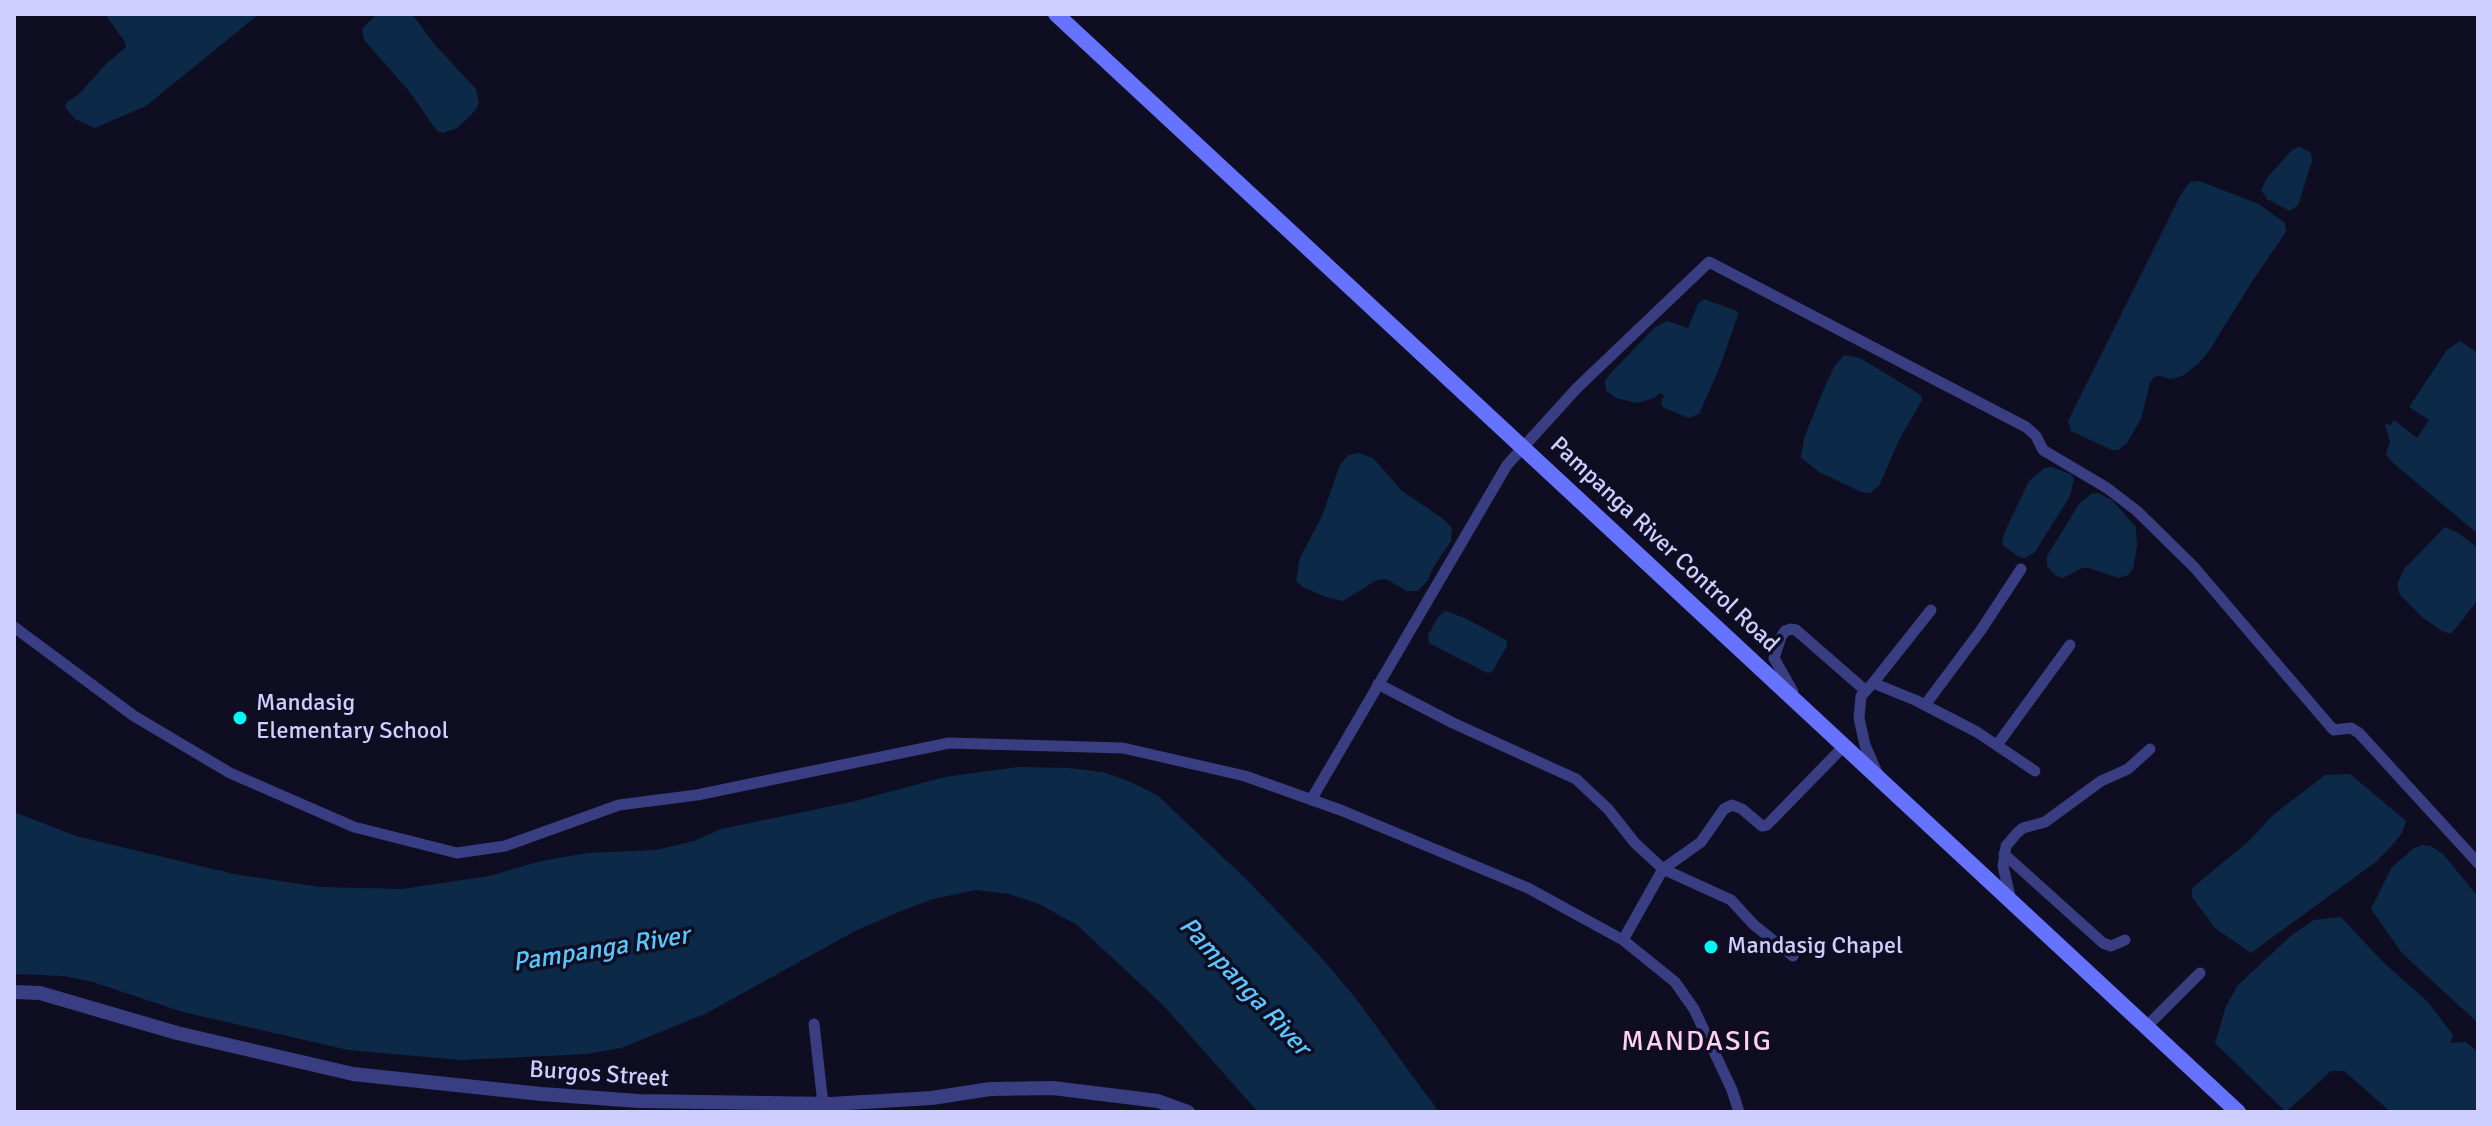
<!DOCTYPE html>
<html>
<head>
<meta charset="utf-8">
<style>
  body { margin:0 }
  #map { position:relative; width:2492px; height:1126px; overflow:hidden; background:#0e0d22; font-family:Signika,sans-serif }
  canvas { display:block }
  .frame { position:absolute; inset:0; border:16px solid #ceceff; pointer-events:none }
</style>
</head>
<body>
<div id="map">
<canvas width="2492" height="1126"></canvas>
<div class="frame"></div>
</div>
<script>
const ctx = document.querySelector('canvas').getContext('2d');
ctx.lineJoin = 'round';
function paint(path, color) { ctx.fillStyle = color; ctx.fill(path, 'evenodd'); }
const shape = rows => new Path2D(rows.map(r => 'M' + r).join(''));
function strokePath(path, color, width, dash) { ctx.strokeStyle = color; ctx.lineWidth = width; ctx.lineCap = dash ? 'butt' : 'round'; ctx.setLineDash(dash || []); ctx.stroke(path); }
function write(font, color, halo, rows, align = 'center') {
  ctx.font = font + ' Signika,sans-serif'; ctx.lineWidth = 7; ctx.setLineDash([]); ctx.textBaseline = 'middle'; ctx.strokeStyle = halo; ctx.fillStyle = color; for (const [text, x, y, turn = 0] of rows) {
    ctx.save(); ctx.translate(x, y); ctx.rotate((+turn || 0) * Math.PI / 180); ctx.textAlign = isNaN(turn) ? turn : align; if (halo) ctx.strokeText(text, 0, 0); ctx.fillText(text, 0, 0); ctx.restore();
  }
}
paint(shape([
  [105,14,259,14,146,106,95,128,75,119,65,107,67,102,79,94,106,64,126,47,125,42],
  [377,14,412,14,435,45,476,89,479,103,475,111,457,128,443,133,437,131,409,91,364,40,362,29],
  [2299,146,2311,153,2312,161,2298,205,2290,211,2267,199,2261,190,2267,178,2290,152],
  [2199,181,2259,204,2285,223,2286,232,2253,280,2209,351,2198,364,2182,376,2171,379,2160,376,2154,377,2150,383,2141,419,2127,443,2118,450,2112,450,2071,431,2068,421,2180,196,2190,182],
  [1704,299,1737,311,1738,315,1719,369,1699,414,1689,418,1664,408,1661,404,1664,395,1660,393,1654,398,1637,403,1616,398,1606,391,1605,381,1610,374,1655,327,1667,321,1688,328,1698,304],
  [2460,341,2478,353,2478,534,2393,463,2386,454,2390,442,2385,424,2391,425,2394,420,2417,438,2429,420,2409,407,2447,350],
  [1844,355,1860,358,1921,395,1922,400,1899,440,1879,486,1870,493,1861,492,1819,472,1801,458,1804,438,1822,393,1834,367],
  [1359,453,1373,458,1402,491,1442,518,1452,528,1451,541,1433,568,1428,580,1418,591,1407,591,1386,579,1377,580,1343,601,1323,596,1303,587,1296,581,1300,558,1322,516,1340,465,1348,455],
  [2052,467,2072,475,2074,479,2070,496,2035,552,2025,558,2019,557,2004,546,2002,541,2006,529,2029,481,2044,468],
  [2098,493,2112,500,2136,527,2137,546,2133,569,2128,575,2119,578,2089,568,2082,568,2063,578,2056,576,2047,566,2047,556,2079,504,2091,494],
  [2445,527,2458,533,2478,548,2478,600,2451,634,2442,631,2422,617,2400,595,2397,584,2404,569],
  [1445,611,1465,618,1506,640,1507,646,1492,672,1487,673,1429,643,1428,635,1438,617],
  [1018,767,1068,768,1103,772,1131,782,1157,795,1248,881,1319,955,1354,996,1439,1112,1258,1112,1163,1005,1077,925,1039,904,1009,894,976,890,933,899,896,913,853,932,707,1013,621,1048,587,1054,461,1060,348,1050,183,1012,93,982,64,976,14,974,14,812,76,836,234,874,320,887,402,889,489,876,541,861,587,853,656,850,694,841,721,829,851,802,945,777],
  [2350,774,2406,821,2402,833,2395,842,2377,861,2251,953,2215,928,2192,897,2192,888,2248,842,2273,815,2325,775],
  [2423,845,2431,846,2444,855,2478,897,2478,1023,2402,953,2371,909,2392,867,2414,848],
  [2341,917,2384,963,2427,1001,2453,1035,2450,1043,2466,1042,2478,1052,2478,1112,2391,1112,2344,1071,2331,1071,2286,1112,2215,1043,2226,1006,2238,985,2292,935,2314,920]
]), '#0c2a47');
strokePath(shape([
  [14,627,134,716,230,773,354,827,457,853,505,846,619,805,697,795,949,743,1123,748,1245,776,1343,811,1528,888,1623,940,1675,982,1694,1009,1732,1090,1739,1112],
  [1873,683,1931,610],
  [1378,684,1453,723,1576,779,1608,809,1635,843,1663,869,1731,900,1754,925,1793,956],
  [1793,692,1774,658,1781,637,1785,631,1791,629,1796,630,1866,691],
  [1925,705,1981,630,2021,569],
  [1997,745,2070,645],
  [1878,775,1865,745,1859,718,1861,696,1873,683,1915,700,1977,732,2035,771],
  [1311,800,1507,465,1577,388,1709,262,2026,427,2036,436,2043,450,2107,488,2137,511,2194,567,2330,726,2334,730,2351,728,2359,733,2478,863],
  [2004,854,2103,943,2111,946,2125,940],
  [2011,901,2003,866,2006,846,2017,833,2023,828,2045,822,2101,781,2128,769,2150,749],
  [1623,940,1663,869,1701,842,1724,809,1732,805,1742,809,1762,826,1767,825,1844,746],
  [814,1024,823,1104],
  [2146,1027,2200,973]
]), '#383e81', 11);
strokePath(shape([
  [14,992,40,993,177,1033,353,1074,541,1094,639,1101,830,1104,932,1098,990,1089,1053,1088,1158,1101,1188,1112]
]), '#383e81', 14);
strokePath(shape([
  [1056,14,2238,1112]
]), '#6573ff', 16);
for (const [x, y, r, color] of [
  [240,718,8,"#00f9f5"],
  [1711,947,8,"#00f9f5"]
]) { const dot = new Path2D(); dot.arc(x, y, r, 0, 2 * Math.PI); ctx.fillStyle = color; ctx.fill(dot); strokePath(dot, '#0e0d22', 3); }
write('24px', '#ceceff', '#0e0d22', [
  ["Pampanga River Control Road",1664,545,43],
  ["Burgos Street",599,1075,4]
]);
write('24px', '#ceceff', '#0e0d22', [
  ["Mandasig",256,704],
  ["Elementary School",256,732],
  ["Mandasig Chapel",1727,947]
], 'left');
write('italic 26px', '#5cc7ff', '#0e0d22', [
  ["Pampanga River",601,950,-9],
  ["Pampanga River",1244,987,47]
]);
ctx.letterSpacing = '2px';
write('28px', '#ffd0f3', '#0e0d22', [
  ["MANDASIG",1697,1043]
]);
ctx.letterSpacing = '0px';
</script>
</body>
</html>
